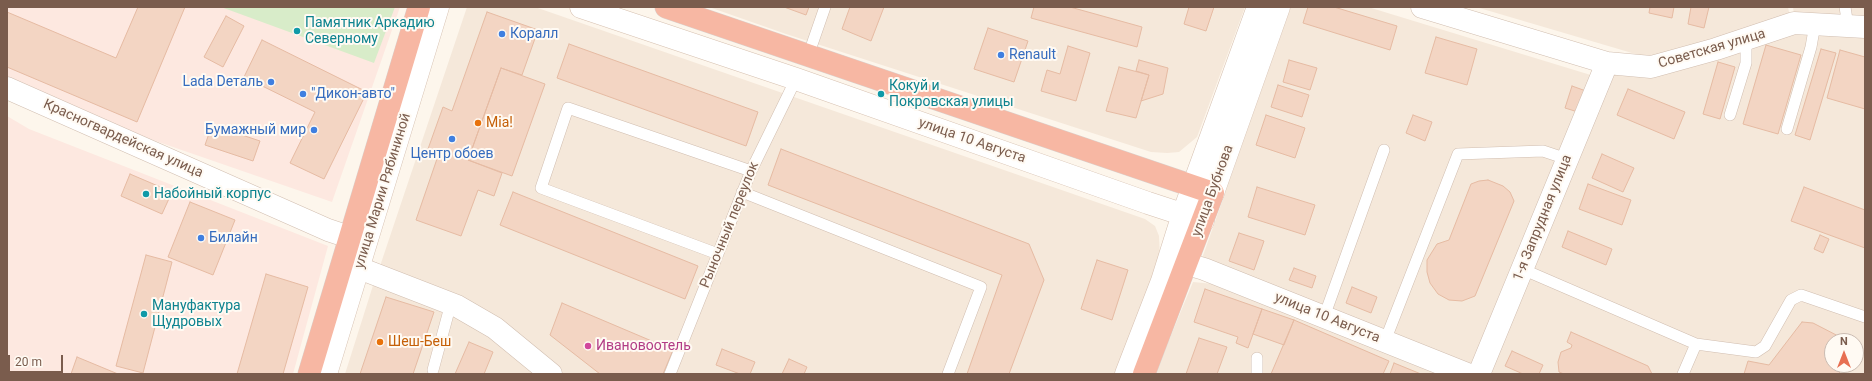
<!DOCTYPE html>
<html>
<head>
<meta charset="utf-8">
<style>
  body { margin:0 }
  #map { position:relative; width:1872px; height:381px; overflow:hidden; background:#fdf6ec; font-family:Roboto,sans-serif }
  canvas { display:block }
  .frame { position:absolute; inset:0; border:8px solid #7a5c4d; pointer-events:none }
  .north { position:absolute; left:1824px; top:333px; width:40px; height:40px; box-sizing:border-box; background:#fffaf3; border:1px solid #cabbb1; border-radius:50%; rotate:0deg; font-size:11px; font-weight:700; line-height:16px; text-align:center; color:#7a5c4d }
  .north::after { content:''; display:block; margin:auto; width:14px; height:18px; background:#e76f51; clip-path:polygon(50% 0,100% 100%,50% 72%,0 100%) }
  .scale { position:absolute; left:8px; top:355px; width:55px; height:18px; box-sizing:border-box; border:2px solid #7a5c4d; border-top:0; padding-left:5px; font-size:12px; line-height:14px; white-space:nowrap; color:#7a5c4d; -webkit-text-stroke:3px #fffaf3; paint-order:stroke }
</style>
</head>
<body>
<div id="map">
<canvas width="1872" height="381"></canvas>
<div class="frame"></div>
<div class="north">N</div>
<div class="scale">20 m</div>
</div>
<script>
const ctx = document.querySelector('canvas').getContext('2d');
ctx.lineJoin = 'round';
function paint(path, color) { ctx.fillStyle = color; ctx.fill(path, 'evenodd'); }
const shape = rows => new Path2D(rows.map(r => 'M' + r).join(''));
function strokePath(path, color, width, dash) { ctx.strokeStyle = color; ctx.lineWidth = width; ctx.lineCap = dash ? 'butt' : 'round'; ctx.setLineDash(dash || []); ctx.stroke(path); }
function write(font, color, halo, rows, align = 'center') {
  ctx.font = font + ' Roboto,sans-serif'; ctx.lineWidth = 4; ctx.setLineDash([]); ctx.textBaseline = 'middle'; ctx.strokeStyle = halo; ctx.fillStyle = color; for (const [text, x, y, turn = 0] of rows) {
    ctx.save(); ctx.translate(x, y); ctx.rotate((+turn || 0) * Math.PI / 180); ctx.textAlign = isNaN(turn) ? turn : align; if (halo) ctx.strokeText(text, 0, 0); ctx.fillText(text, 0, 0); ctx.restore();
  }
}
paint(shape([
  [467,7,535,7,1145,219,1155,226,1159,236,1160,258,1115,374,554,374,378,272],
  [709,7,1245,7,1197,137,1179,152,1167,153,1151,152,786,34],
  [1291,7,1368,7,1594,76,1475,366,1200,264],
  [1476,7,1788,7,1791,23,1649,58],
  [1793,7,1865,7,1865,26,1795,22],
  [1794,26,1865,30,1865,374,1494,374,1488,371,1607,74,1648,78],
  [1832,341,1856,341,1856,365,1832,365],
  [376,276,457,308,547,374,345,374],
  [1193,282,1214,284,1440,374,1155,374]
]), '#f5e8da');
paint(shape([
  [7,7,400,7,332,202,40,101,7,84],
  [7,116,29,129,328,246,293,374,7,374]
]), '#fde8e0');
paint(shape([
  [221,7,395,7,374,63]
]), '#d8ecc9');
const building = shape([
  [138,7,185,7,137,122,7,67,7,12,116,58,138,7],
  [784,7,809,7,806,15,784,7],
  [850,7,884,7,871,41,842,29,850,7],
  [1034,7,1070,7,1142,27,1137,47,1031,18,1034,7],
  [1189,7,1214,7,1206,31,1184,24,1189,7],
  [1308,7,1334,7,1397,26,1390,50,1303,23,1308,7],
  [1650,7,1674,7,1672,18,1649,13,1650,7],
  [1691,7,1709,7,1704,28,1688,24,1691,7],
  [487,12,538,30,522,75,501,68,468,160,502,173,494,196,478,190,461,236,416,220,439,153,428,149,443,107,452,111,487,12],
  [226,16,244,26,223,67,204,57,226,16],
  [988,28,1028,41,1014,82,974,69,988,28],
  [1436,37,1477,49,1467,85,1425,73,1436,37],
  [262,40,367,92,324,179,290,163,315,112,244,77,262,40],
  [569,44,758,112,746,146,557,78,569,44],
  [1766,45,1801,55,1778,134,1743,124,1766,45],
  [1068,46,1090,53,1076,101,1041,91,1047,70,1060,74,1068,46],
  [1821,49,1836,53,1810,140,1795,135,1821,49],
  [1840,50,1865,57,1865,109,1827,98,1840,50],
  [1139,60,1168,68,1163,94,1141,101,1149,75,1136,71,1139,60],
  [1289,60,1317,68,1310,90,1283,82,1289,60],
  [1718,62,1735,67,1720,119,1703,114,1718,62],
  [1119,67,1149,75,1136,118,1106,111,1119,67],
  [501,68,545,84,512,176,468,160,501,68],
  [1278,85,1309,95,1302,117,1271,107,1278,85],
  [1572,86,1586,91,1578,112,1565,108,1572,86],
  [1628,89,1685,112,1674,139,1617,115,1628,89],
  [1266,115,1305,128,1295,158,1256,145,1266,115],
  [1413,115,1432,122,1425,141,1406,133,1413,115],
  [212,125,260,141,253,161,205,145,212,125],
  [781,149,1029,244,1044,280,1009,374,967,374,1002,275,768,185,781,149],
  [1602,154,1634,168,1623,192,1592,178,1602,154],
  [130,174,172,192,162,214,121,196,130,174],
  [1488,180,1503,186,1510,192,1514,201,1475,296,1462,301,1449,300,1438,294,1430,283,1427,272,1427,260,1437,244,1449,240,1471,184,1479,181,1488,180],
  [1588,184,1631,200,1622,225,1579,209,1588,184],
  [1257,187,1315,205,1305,235,1248,217,1257,187],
  [1804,187,1865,210,1865,248,1791,221,1804,187],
  [513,192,698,266,685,299,500,225,513,192],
  [190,202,235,220,213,275,168,257,190,202],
  [1568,231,1612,249,1606,265,1562,247,1568,231],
  [1239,233,1264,241,1254,270,1229,261,1239,233],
  [1820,235,1829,239,1823,253,1814,249,1820,235],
  [146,255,172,262,143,373,116,366,146,255],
  [1097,260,1128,270,1112,320,1081,309,1097,260],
  [1294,268,1316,276,1312,288,1289,280,1294,268],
  [266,274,308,287,283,374,237,374,266,274],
  [1352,287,1377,297,1371,313,1346,303,1352,287],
  [1205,289,1262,309,1248,348,1236,343,1238,337,1194,322,1205,289],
  [386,297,434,312,413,374,360,374,386,297],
  [562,303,673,350,663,374,600,374,550,335,562,303],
  [1262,309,1294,320,1284,345,1253,334,1262,309],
  [1294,320,1389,361,1383,374,1271,374,1294,320],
  [1802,322,1813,323,1844,339,1844,341,1832,341,1832,365,1842,365,1839,374,1744,374,1748,361,1769,365,1802,322],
  [1571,332,1648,366,1652,374,1564,374,1559,372,1558,362,1561,352,1571,348,1572,345,1567,342,1571,332],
  [1199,338,1227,347,1217,374,1186,374,1199,338],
  [469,342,493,352,484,374,455,374,469,342],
  [722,349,755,362,750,374,740,374,716,365,722,349],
  [1512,351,1543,365,1539,374,1523,374,1505,366,1512,351],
  [77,357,118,374,71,374,77,357],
  [789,359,807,367,804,374,782,374,789,359],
  [1394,363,1421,374,1390,374,1394,363]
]);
paint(building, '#f3d5c3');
strokePath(building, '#e6bba3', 1);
const lane = shape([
  [1845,7,1848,26],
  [808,56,825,7],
  [1730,115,1746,63,1746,40],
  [1787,129,1811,47,1815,24],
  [742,192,981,287,948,374],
  [718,254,541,188,568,108,751,171],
  [1522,269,1696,344],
  [1324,317,1384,150],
  [1385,341,1458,154,1543,151,1567,159],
  [1257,358,1257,374],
  [433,370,451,303],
  [670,374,751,171,796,79],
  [1683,374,1696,344,1756,352,1765,346,1791,300,1801,295,1865,317]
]);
const street = shape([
  [1422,7,1607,63,1651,67,1716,49,1794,23,1865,27],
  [7,88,328,230,349,237],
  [1187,264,1204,269,1467,374],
  [359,268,457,306,495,328,551,374],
  [1479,374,1607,63]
]);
const secondary = shape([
  [581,7,796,79,1148,203,1203,221],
  [1213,193,1279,7],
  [326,374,438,7],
  [1126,374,1162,281,1183,214,1258,7]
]);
const highway = shape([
  [666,7,1213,193,1144,374],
  [309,374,419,7]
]);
strokePath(lane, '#d1beb0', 12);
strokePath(street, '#d1beb0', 23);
strokePath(secondary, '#d6c0b0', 23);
strokePath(highway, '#dad1cd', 23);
strokePath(lane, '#fff', 11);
strokePath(street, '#fff', 22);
strokePath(secondary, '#fff', 22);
strokePath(highway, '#f7b7a3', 22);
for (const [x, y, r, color] of [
  [297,31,4,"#0f9aa8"],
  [502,34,4,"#3f7fe0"],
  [1001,55,4,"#3f7fe0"],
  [271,82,4,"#3f7fe0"],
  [303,94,4,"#3f7fe0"],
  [881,94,4,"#0f9aa8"],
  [478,123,4,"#e8710a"],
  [314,130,4,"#3f7fe0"],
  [452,139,4,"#3f7fe0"],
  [146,194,4,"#0f9aa8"],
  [201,238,4,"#3f7fe0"],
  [144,314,4,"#0f9aa8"],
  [380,342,4,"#e8710a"],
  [588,346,4,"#d1479c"]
]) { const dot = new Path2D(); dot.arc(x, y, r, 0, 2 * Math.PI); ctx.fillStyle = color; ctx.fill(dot); strokePath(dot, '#fffaf3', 1.5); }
write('14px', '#0d838f', '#fffaf3', [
  ["Памятник Аркадию",305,23],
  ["Северному",305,39],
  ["Кокуй и",889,86],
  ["Покровская улицы",889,102],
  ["Набойный корпус",154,194],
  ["Мануфактура",152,306],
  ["Щудровых",152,322]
], 'left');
write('14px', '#366cbe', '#fffaf3', [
  ["Коралл",510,34],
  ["Renault",1009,55],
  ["Lada Dеталь",263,82,"right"],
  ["\"Дикон-авто\"",311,94],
  ["Бумажный мир",306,130,"right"],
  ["Центр обоев",452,154,"center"],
  ["Билайн",209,238]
], 'left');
write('14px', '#7a5c4d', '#fffaf3', [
  ["Советская улица",1712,49,-16],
  ["Красногвардейская улица",123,139,24],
  ["улица 10 Августа",972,141,19],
  ["улица Марии Рябининой",383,191,-73],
  ["улица Бубнова",1213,191,-70],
  ["1-я Запрудная улица",1543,218,-68],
  ["Рыночный переулок",730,225,-68],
  ["улица 10 Августа",1327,318,22]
]);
write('14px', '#c56008', '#fffaf3', [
  ["Mia!",486,123],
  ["Шеш-Беш",388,342]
], 'left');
write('14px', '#b23c85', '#fffaf3', [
  ["Ивановоотель",596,346]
], 'left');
</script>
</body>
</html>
